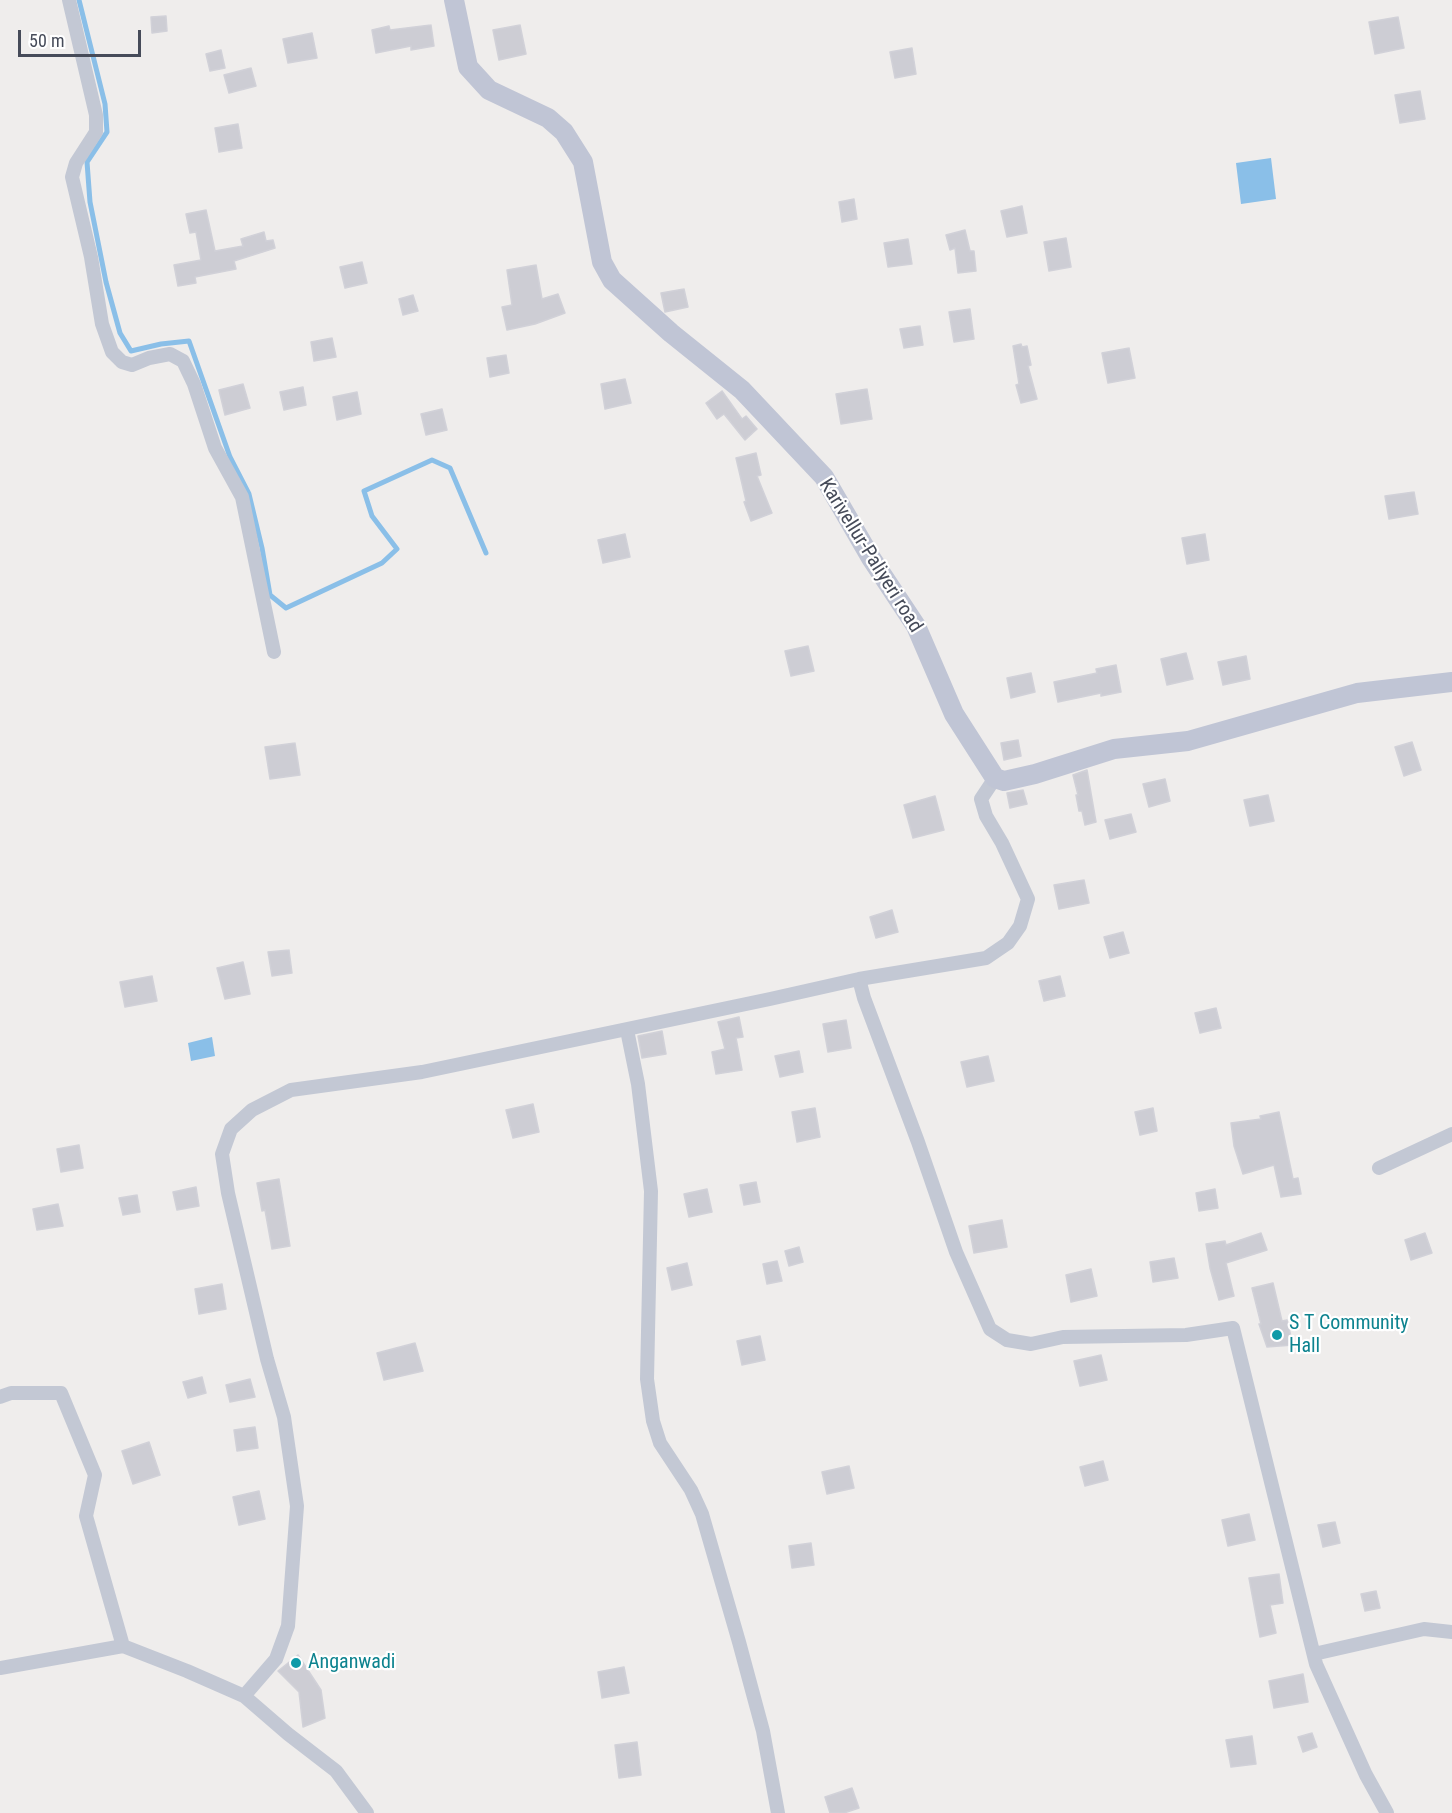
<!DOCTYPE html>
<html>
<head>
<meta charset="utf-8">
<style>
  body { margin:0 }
  #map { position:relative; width:1452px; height:1813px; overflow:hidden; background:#efedec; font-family:"Roboto Condensed",sans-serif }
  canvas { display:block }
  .scale { position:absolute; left:18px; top:30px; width:123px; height:27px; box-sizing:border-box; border:3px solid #464b59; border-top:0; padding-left:8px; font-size:18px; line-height:21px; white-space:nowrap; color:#464b59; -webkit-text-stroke:4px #fff; paint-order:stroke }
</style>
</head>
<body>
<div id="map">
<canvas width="1452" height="1813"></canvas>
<div class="scale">50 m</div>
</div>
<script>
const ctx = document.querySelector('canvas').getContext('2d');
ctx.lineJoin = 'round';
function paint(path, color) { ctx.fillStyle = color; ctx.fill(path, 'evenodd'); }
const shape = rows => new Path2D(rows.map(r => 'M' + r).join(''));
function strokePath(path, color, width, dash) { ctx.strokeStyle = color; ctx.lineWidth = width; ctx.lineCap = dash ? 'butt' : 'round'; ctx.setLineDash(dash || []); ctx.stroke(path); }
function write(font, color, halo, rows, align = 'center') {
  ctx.font = font + ' "Roboto Condensed",sans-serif'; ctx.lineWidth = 4.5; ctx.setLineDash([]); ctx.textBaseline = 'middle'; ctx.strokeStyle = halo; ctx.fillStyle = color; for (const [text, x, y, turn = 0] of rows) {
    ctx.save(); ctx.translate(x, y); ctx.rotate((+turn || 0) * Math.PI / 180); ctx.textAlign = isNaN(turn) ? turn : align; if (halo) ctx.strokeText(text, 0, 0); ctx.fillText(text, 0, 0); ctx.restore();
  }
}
paint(shape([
  [1271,158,1276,199,1241,204,1236,163],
  [212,1037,215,1056,191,1061,188,1043]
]), '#8abfe8');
strokePath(shape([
  [79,0,105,104,107,132,87,162,90,202,106,282,120,333,131,351,161,344,189,341,230,457,249,494,262,548,270,595,286,608,382,563,397,549,372,516,364,491,432,460,450,468,486,553]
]), '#8abfe8', 5);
const building = shape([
  [166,16,167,31,152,33,151,17,166,16],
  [1398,17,1404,48,1375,54,1369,22,1398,17],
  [431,25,434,46,411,50,411,46,376,53,372,30,389,26,390,30,431,25],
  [520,25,526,54,499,60,493,30,520,25],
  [312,33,317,58,288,63,283,39,312,33],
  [912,48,916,74,895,78,890,52,912,48],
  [221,50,225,68,210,71,206,54,221,50],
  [251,68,256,86,229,93,224,75,251,68],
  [1420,91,1425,119,1400,123,1395,95,1420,91],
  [238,124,242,148,219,152,215,128,238,124],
  [854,199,857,219,842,222,839,202,854,199],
  [1022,206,1027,233,1007,237,1001,211,1022,206],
  [206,210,215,251,243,246,241,239,264,232,266,241,273,240,275,248,234,261,236,269,195,277,196,283,178,286,174,265,201,260,196,232,190,233,186,214,206,210],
  [965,230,970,251,974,251,976,271,958,273,955,248,950,250,946,235,965,230],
  [1066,238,1071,267,1049,271,1044,242,1066,238],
  [908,239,912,264,888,267,884,243,908,239],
  [362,262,367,283,345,288,340,267,362,262],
  [536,265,542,299,558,294,565,313,535,324,507,330,502,307,512,305,507,270,536,265],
  [684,289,688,307,665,312,661,293,684,289],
  [413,295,418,311,403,315,399,299,413,295],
  [970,309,974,339,954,342,949,312,970,309],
  [920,326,923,345,904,348,900,329,920,326],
  [332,338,336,357,314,361,311,342,332,338],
  [1021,344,1022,347,1027,346,1031,365,1028,366,1037,399,1021,403,1016,385,1019,384,1013,346,1021,344],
  [1129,348,1135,378,1108,383,1102,353,1129,348],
  [506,355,509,373,490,377,487,358,506,355],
  [625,379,631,403,605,409,601,384,625,379],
  [243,384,250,408,225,415,219,390,243,384],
  [303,387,306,405,284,410,280,392,303,387],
  [867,389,872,419,841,424,836,394,867,389],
  [722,391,742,419,746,416,757,429,745,440,724,414,717,419,706,403,722,391],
  [357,392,361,414,337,420,333,397,357,392],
  [442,409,447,430,426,435,421,414,442,409],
  [756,453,761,475,757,476,772,513,751,521,744,502,746,501,736,458,756,453],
  [1414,492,1418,514,1389,519,1385,496,1414,492],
  [625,534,630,557,603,563,598,540,625,534],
  [1205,534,1209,560,1187,564,1182,538,1205,534],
  [808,646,814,671,791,676,785,651,808,646],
  [1186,653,1193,679,1167,685,1161,659,1186,653],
  [1246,656,1250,679,1223,685,1218,662,1246,656],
  [1116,665,1121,692,1101,696,1101,693,1058,702,1054,682,1097,673,1096,669,1116,665],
  [1031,673,1035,692,1011,698,1007,678,1031,673],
  [1018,740,1021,756,1004,760,1001,743,1018,740],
  [1412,742,1421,770,1404,776,1395,747,1412,742],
  [295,743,300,775,270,779,265,747,295,743],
  [1087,770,1096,822,1085,825,1082,811,1079,811,1076,795,1078,795,1073,775,1087,770],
  [1165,779,1170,801,1149,807,1143,784,1165,779],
  [1023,790,1027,804,1010,808,1007,793,1023,790],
  [1268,795,1274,821,1250,826,1244,800,1268,795],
  [935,796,944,830,913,838,904,805,935,796],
  [1131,814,1136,832,1110,839,1105,820,1131,814],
  [1084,880,1089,903,1059,909,1054,885,1084,880],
  [892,910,898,932,876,938,870,917,892,910],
  [1123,932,1129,953,1110,958,1104,937,1123,932],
  [289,950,292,973,272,976,268,952,289,950],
  [243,962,250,994,225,999,217,968,243,962],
  [152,976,157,1001,125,1007,120,982,152,976],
  [1060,976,1065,996,1044,1001,1039,981,1060,976],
  [1216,1008,1221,1028,1200,1033,1195,1013,1216,1008],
  [739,1017,743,1037,736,1038,742,1070,716,1074,712,1052,725,1049,718,1022,739,1017],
  [846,1020,851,1048,828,1052,823,1024,846,1020],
  [662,1031,666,1054,642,1058,638,1036,662,1031],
  [799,1051,803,1072,780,1077,775,1056,799,1051],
  [988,1056,994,1081,967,1087,961,1062,988,1056],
  [533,1104,539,1132,513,1138,506,1110,533,1104],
  [815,1108,820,1137,797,1142,792,1112,815,1108],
  [1153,1108,1157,1131,1140,1135,1135,1112,1153,1108],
  [1279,1112,1293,1179,1298,1178,1301,1194,1281,1197,1274,1165,1243,1174,1234,1146,1231,1123,1261,1119,1260,1116,1279,1112],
  [79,1145,83,1168,61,1172,57,1149,79,1145],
  [279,1179,290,1246,272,1249,265,1210,262,1211,257,1183,279,1179],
  [756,1182,760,1202,744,1205,740,1185,756,1182],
  [196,1187,199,1206,177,1210,173,1192,196,1187],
  [707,1189,712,1212,689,1217,684,1194,707,1189],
  [1215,1189,1218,1208,1199,1211,1196,1193,1215,1189],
  [137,1195,140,1212,123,1215,119,1198,137,1195],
  [58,1204,63,1226,37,1230,33,1209,58,1204],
  [1002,1220,1007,1247,974,1253,969,1226,1002,1220],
  [1261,1233,1267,1250,1226,1263,1234,1296,1219,1300,1210,1268,1206,1244,1225,1241,1226,1245,1261,1233],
  [1425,1233,1432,1253,1411,1260,1405,1240,1425,1233],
  [799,1247,803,1262,789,1266,785,1251,799,1247],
  [1174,1258,1178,1278,1153,1282,1150,1262,1174,1258],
  [777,1261,782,1281,767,1284,763,1264,777,1261],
  [687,1263,692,1285,672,1290,667,1268,687,1263],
  [1091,1269,1097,1296,1071,1302,1066,1275,1091,1269],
  [1273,1283,1282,1321,1287,1320,1293,1345,1267,1347,1259,1324,1261,1324,1252,1288,1273,1283],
  [222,1284,226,1309,199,1314,195,1289,222,1284],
  [760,1336,765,1360,742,1365,737,1341,760,1336],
  [415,1343,423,1371,384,1380,377,1353,415,1343],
  [1101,1355,1107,1380,1080,1386,1074,1361,1101,1355],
  [202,1377,206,1393,188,1398,183,1382,202,1377],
  [250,1379,255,1397,230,1402,226,1385,250,1379],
  [255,1427,258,1448,237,1451,234,1430,255,1427],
  [149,1442,160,1475,133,1484,122,1451,149,1442],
  [1103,1461,1108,1480,1085,1486,1080,1467,1103,1461],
  [849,1466,854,1488,827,1494,822,1472,849,1466],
  [259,1491,265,1519,239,1525,233,1497,259,1491],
  [1249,1514,1255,1540,1228,1546,1222,1520,1249,1514],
  [1335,1522,1340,1543,1323,1547,1318,1525,1335,1522],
  [811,1543,814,1565,792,1568,789,1546,811,1543],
  [1279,1574,1283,1603,1270,1605,1276,1633,1260,1637,1249,1578,1279,1574],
  [1376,1591,1380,1608,1365,1611,1361,1594,1376,1591],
  [298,1655,321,1690,325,1718,303,1727,299,1692,278,1671,298,1655],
  [624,1667,629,1693,602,1698,598,1672,624,1667],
  [1303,1674,1308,1702,1274,1708,1269,1681,1303,1674],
  [1312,1733,1317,1747,1303,1752,1298,1737,1312,1733],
  [1252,1736,1256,1764,1231,1767,1226,1740,1252,1736],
  [637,1742,641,1775,619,1778,615,1745,637,1742],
  [852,1788,859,1808,844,1813,830,1813,825,1797,852,1788]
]);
paint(building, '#cdcdd4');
strokePath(building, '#d1d1d8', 1.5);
strokePath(shape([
  [69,0,96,115,96,132,76,163,72,177,91,257,102,324,112,352,122,362,132,365,149,358,170,354,183,361,194,384,215,448,242,497,274,652],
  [859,979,864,998,918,1142,956,1252,990,1329,1007,1340,1031,1344,1063,1337,1186,1335,1233,1328,1316,1664,1366,1775,1387,1813],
  [627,1030,638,1084,651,1191,647,1379,653,1421,660,1443,691,1490,702,1514,739,1642,763,1731,778,1813],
  [1379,1168,1452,1134],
  [0,1397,11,1393,61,1393,95,1475,86,1516,123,1646],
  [1314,1654,1424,1629,1452,1632],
  [0,1668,123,1646,187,1671,244,1696,288,1734,336,1771,367,1813],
  [244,1696,276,1659,288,1626,297,1506,284,1417,267,1359,228,1193,222,1154,231,1129,252,1110,291,1090,422,1072,770,999,859,979,986,958,1008,943,1020,926,1028,899,1002,843,986,816,981,799,995,778]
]), '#c3c8d4', 14);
strokePath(shape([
  [454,0,468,67,489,90,548,118,564,132,583,162,602,262,612,280,671,333,742,390,824,477,871,558,916,626,954,714,995,778,1004,781,1035,774,1114,749,1188,741,1357,693,1452,682]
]), '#c0c5d5', 20);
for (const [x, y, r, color] of [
  [1277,1335,6,"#0f9aa8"],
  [296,1663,6,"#0f9aa8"]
]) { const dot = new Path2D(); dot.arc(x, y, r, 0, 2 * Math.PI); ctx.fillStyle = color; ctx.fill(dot); strokePath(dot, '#fff', 2); }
write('20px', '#464b59', '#fff', [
  ["Karivellur-Paliyeri road",870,556,58]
]);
write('20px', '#0d838f', '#fff', [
  ["S T Community",1289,1324],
  ["Hall",1289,1347],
  ["Anganwadi",308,1663]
], 'left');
</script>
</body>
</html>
